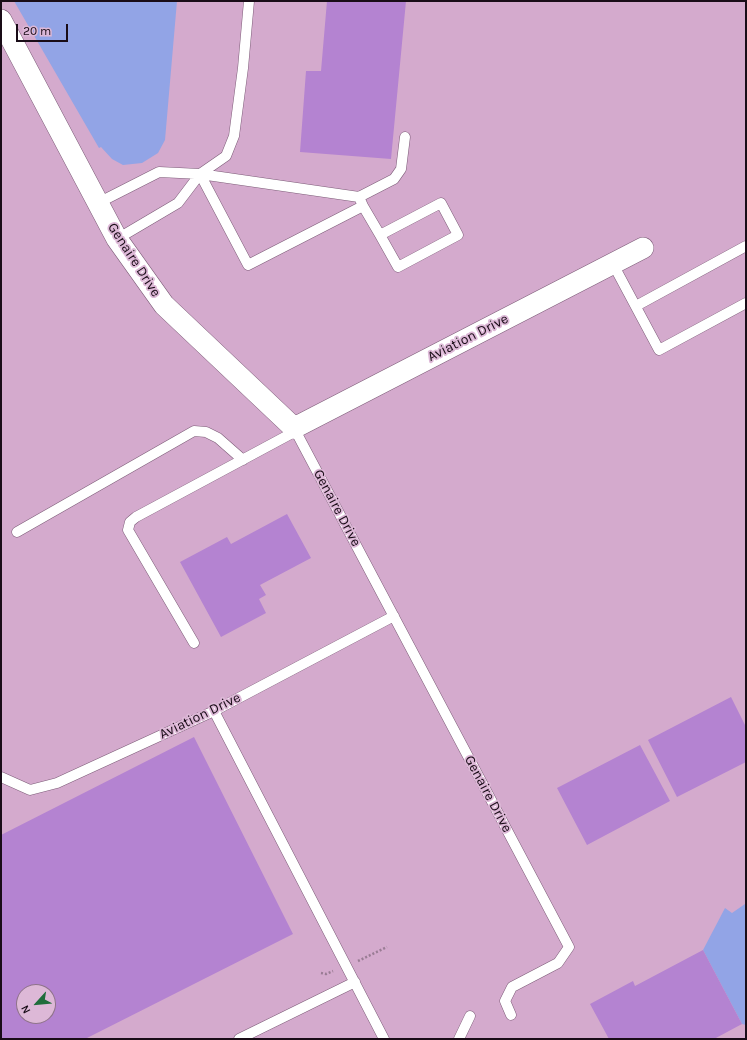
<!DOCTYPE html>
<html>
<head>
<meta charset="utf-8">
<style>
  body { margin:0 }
  #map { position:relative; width:747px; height:1040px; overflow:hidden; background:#ddb8d7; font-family:Karla,sans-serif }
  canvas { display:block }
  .frame { position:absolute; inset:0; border:2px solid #190c17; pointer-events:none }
  .north { position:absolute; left:16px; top:984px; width:40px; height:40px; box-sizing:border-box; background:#ddb8d7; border:1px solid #8f738a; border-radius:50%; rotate:243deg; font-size:11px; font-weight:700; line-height:16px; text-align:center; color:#190c17 }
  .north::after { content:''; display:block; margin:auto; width:14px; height:18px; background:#206d3c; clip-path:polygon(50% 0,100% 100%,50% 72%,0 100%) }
  .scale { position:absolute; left:16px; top:24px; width:52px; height:18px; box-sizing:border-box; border:2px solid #190c17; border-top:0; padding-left:5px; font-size:12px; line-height:14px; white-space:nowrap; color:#190c17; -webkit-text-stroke:3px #ddb8d7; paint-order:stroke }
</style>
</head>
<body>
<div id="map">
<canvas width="747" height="1040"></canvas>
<div class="frame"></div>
<div class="north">N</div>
<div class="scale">20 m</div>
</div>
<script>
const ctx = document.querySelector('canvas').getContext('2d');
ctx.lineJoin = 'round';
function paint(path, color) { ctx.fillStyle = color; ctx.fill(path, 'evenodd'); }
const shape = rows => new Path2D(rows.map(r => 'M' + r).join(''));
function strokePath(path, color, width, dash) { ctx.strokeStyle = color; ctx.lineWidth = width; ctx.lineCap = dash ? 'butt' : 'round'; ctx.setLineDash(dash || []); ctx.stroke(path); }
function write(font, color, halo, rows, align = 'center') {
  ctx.font = font + ' Karla,sans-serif'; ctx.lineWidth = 3.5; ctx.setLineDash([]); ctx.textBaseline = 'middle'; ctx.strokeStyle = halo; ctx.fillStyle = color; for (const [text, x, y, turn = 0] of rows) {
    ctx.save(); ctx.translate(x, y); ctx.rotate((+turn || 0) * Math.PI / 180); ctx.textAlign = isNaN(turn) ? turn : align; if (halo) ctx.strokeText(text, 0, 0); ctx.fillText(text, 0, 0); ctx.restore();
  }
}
paint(shape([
  [1,1,746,1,746,1039,1,1039],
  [24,992,48,992,48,1016,24,1016]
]), '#d4aacd');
paint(shape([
  [14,1,177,1,165,140,158,153,142,163,123,165,112,159,101,147,99,148],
  [745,904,746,906,746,1025,742,1024,703,950,725,908,732,913]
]), '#92a4e6');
paint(shape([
  [327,1,406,1,391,159,300,152,306,71,321,71],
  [287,514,311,558,260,585,266,595,259,599,266,613,221,637,180,562,227,537,231,544],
  [731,697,746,727,746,762,677,797,648,740],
  [194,737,293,934,85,1039,1,1039,1,835],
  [24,992,48,992,48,1016,24,1016],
  [640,745,670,801,587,845,557,788],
  [703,950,742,1024,714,1039,609,1039,590,1004,633,981,635,986]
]), '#b483d1');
const lane = shape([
  [249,1,243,68,234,136,226,156,200,174,248,265,363,206,380,235,398,267,458,235,441,203,380,235],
  [359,197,394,179,401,169,405,137],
  [98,203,159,172,200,174,359,197,363,206],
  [117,239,178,203,200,174],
  [613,264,659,350,746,303],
  [636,306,746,246],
  [294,428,569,947,558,963,512,987,505,1001,511,1015],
  [17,532,194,431,206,432,218,438,243,460],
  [194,643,128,530,130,522,136,517,296,431],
  [214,711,384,1039],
  [1,777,30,790,57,783,214,711,394,616],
  [239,1039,355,982],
  [459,1039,470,1016]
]);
const street = shape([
  [1,20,117,239,164,305,294,428,643,248]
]);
strokePath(lane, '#7d5c78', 11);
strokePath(street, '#7d5c78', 22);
strokePath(shape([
  [358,961,387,947],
  [321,973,326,974,333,971]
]), '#997c94', 2.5, [2, 2]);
strokePath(lane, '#fff', 10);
strokePath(street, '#fff', 21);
write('14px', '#190c17', '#ddb8d7', [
  ["Genaire Drive",134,260,57],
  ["Aviation Drive",468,338,-27],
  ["Genaire Drive",337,508,62],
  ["Aviation Drive",200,716,-26],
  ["Genaire Drive",488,794,62]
]);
</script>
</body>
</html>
